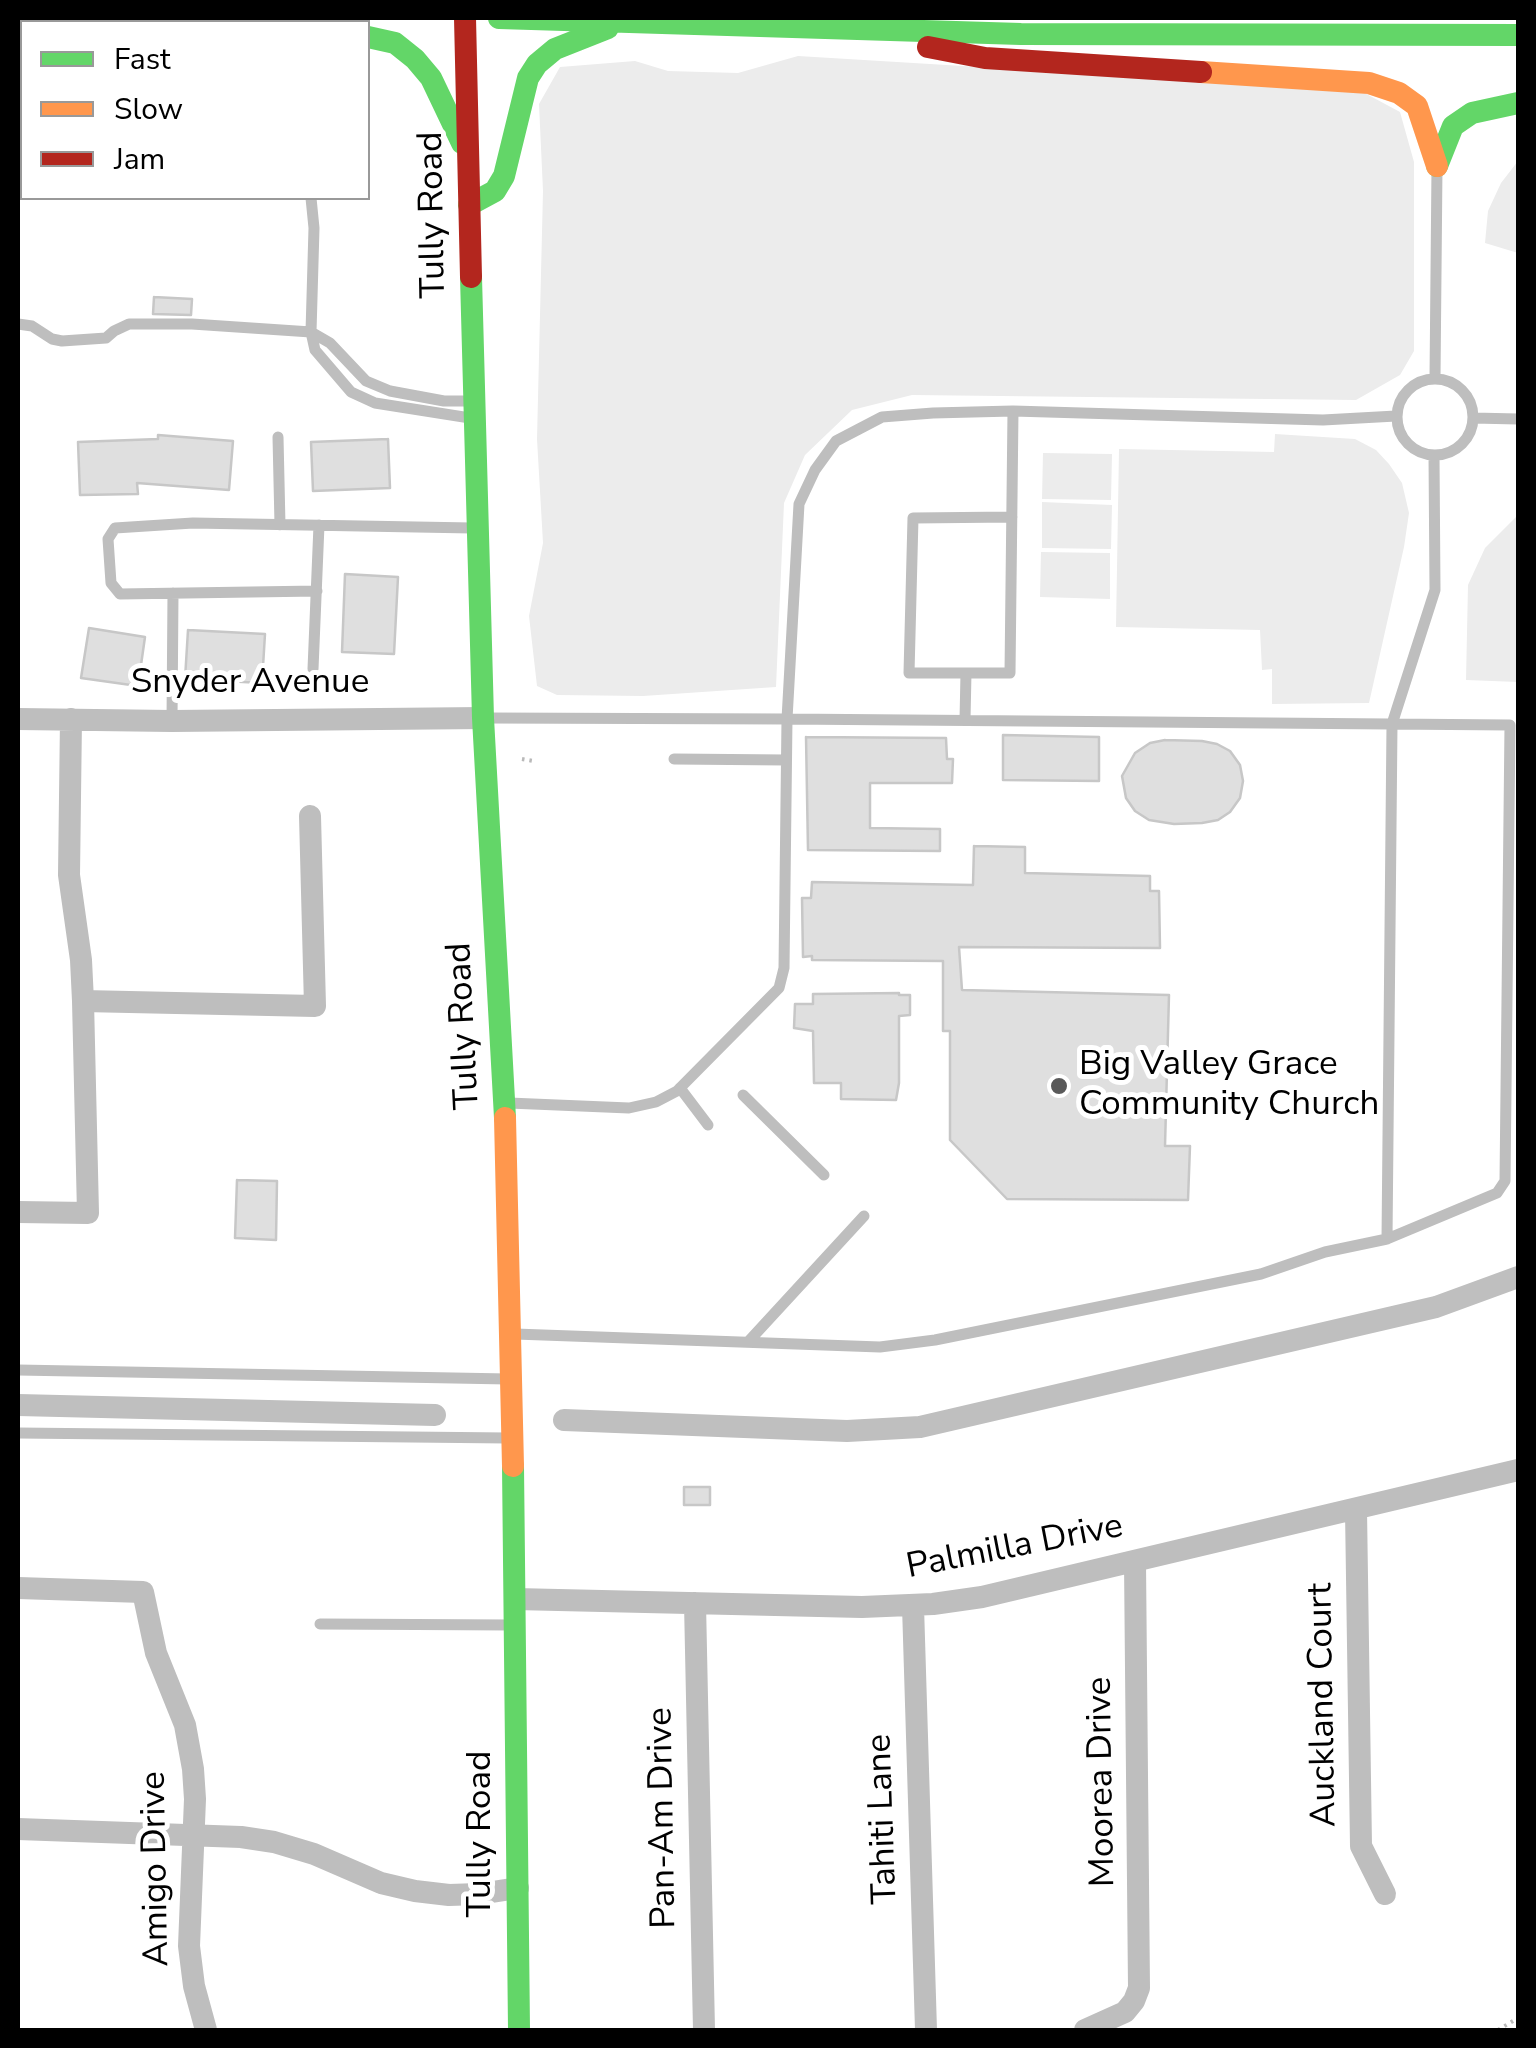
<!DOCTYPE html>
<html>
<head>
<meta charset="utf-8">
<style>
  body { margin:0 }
  #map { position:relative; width:1536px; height:2048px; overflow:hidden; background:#fff; font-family:"Nunito Sans",sans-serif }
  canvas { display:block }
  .frame { position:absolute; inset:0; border:20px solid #000; pointer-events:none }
  .legend { position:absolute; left:20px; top:20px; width:350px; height:180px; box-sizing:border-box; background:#fff; border:2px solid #999; margin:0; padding:12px 18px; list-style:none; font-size:30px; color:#000 }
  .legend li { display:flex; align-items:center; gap:20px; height:50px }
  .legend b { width:50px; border:2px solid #999 }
</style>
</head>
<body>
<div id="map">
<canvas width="1536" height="2048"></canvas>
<div class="frame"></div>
<ul class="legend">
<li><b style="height:12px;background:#63d668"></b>Fast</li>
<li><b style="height:12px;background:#ff974d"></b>Slow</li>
<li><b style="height:12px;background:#b3261e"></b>Jam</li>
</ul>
</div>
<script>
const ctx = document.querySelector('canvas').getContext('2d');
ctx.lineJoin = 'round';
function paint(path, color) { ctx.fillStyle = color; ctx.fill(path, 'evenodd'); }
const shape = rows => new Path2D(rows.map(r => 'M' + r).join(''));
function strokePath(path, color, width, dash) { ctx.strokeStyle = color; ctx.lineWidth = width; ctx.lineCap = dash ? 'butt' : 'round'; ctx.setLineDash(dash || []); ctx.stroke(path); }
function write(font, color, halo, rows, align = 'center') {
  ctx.font = font + ' "Nunito Sans",sans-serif'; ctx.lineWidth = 10; ctx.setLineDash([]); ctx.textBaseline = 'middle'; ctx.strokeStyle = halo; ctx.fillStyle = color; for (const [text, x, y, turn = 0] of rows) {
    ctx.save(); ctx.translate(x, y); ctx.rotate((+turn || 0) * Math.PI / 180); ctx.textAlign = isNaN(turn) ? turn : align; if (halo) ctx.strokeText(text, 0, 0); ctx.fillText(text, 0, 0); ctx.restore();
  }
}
paint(shape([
  [798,56,1359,90,1400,112,1414,162,1414,351,1400,375,1356,400,912,395,852,410,805,455,784,503,776,687,643,696,557,695,537,686,529,616,543,543,537,439,543,191,539,104,560,67,635,61,668,71,738,73],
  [1518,161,1518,253,1485,243,1488,211,1501,183],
  [1275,434,1355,439,1376,450,1389,464,1402,483,1409,513,1404,547,1369,703,1272,704,1272,669,1262,670,1260,630,1116,627,1119,449,1274,452],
  [1043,453,1112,454,1111,500,1042,499],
  [1042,502,1112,505,1111,549,1042,548],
  [1518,515,1518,682,1466,680,1468,585,1485,548],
  [1041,552,1110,553,1110,599,1040,597]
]), '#ececec');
strokePath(shape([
  [18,1405,435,1415],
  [564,1420,847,1431,920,1427,1436,1307,1518,1277]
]), '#bfbfbf', 22);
const building = shape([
  [154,297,192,299,191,315,153,314,154,297],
  [158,435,233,441,229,490,137,483,138,494,80,495,78,442,158,439,158,435],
  [388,439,390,488,313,491,311,442,388,439],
  [345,574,398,577,394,654,342,652,345,574],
  [89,628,145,637,138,686,81,678,89,628],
  [188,630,265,634,262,683,185,679,188,630],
  [1003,735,1099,737,1099,781,1003,780,1003,735],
  [806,737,946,738,947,759,953,759,952,783,870,783,870,828,940,829,940,851,808,850,806,737],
  [1165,740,1202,741,1217,744,1230,751,1240,765,1243,781,1240,798,1230,812,1218,820,1202,823,1174,824,1149,820,1135,811,1126,798,1122,776,1135,753,1150,743,1165,740],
  [974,846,1025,847,1025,873,1150,876,1150,891,1159,891,1160,948,959,947,962,990,1169,995,1165,1146,1190,1146,1188,1200,1007,1199,950,1140,950,1031,943,1031,943,961,812,960,812,956,803,957,802,898,811,898,812,882,973,885,974,846],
  [899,993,899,995,910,995,910,1015,899,1016,899,1083,896,1100,841,1099,841,1083,814,1083,813,1031,794,1028,795,1004,813,1004,813,994,899,993],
  [237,1180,277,1181,276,1240,235,1238,237,1180],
  [684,1487,710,1487,710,1505,684,1505,684,1487]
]);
paint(building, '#dfdfdf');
strokePath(building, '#c7c7c7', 2.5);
strokePath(shape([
  [522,759,533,761],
  [1498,2030,1518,2018]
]), '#b9b9b9', 4, [2.5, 5]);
strokePath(shape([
  [18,158,22,158],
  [311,198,314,228,311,332,315,350,351,392,375,403,470,418],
  [18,324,32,326,52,339,62,341,106,338,114,331,129,324,192,324,311,332,330,343,366,381,390,391,444,401,473,401],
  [1435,378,1437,167],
  '1397 417a38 38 0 1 1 76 0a38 38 0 1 1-76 0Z',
  [1473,418,1518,419],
  [278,437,280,525],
  [317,591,120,594,111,583,108,539,115,528,193,523,472,528],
  [313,669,319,525],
  [966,673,909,673,913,518,1012,517],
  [487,718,787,719,784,968,779,988,677,1091,656,1102,629,1108,509,1103],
  [965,720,966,673,1010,673,1013,411],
  [172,721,173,593],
  [674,759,786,760],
  [680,1088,708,1125],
  [743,1095,824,1175],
  [1387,1239,1392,724,1435,590,1434,455],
  [515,1334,880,1347,935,1340,1261,1274,1325,1252,1387,1239,1497,1193,1505,1181,1510,725,787,719,799,504,815,470,836,441,882,417,933,413,1013,411,1323,420,1396,416],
  [748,1342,864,1216],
  [18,1370,508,1379],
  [18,1433,508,1438],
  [320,1624,511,1625]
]), '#bebebe', 11);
strokePath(shape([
  [18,719,172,721,483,718],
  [83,1001,315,1006,310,816],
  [18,1212,88,1213,83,1001,81,960,69,875,71,719],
  [1356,1510,1361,1846,1385,1894],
  [18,1588,143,1592,156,1653,185,1725,193,1769,195,1799,189,1946,194,1986,206,2030],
  [515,1599,862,1607,933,1604,982,1597,1518,1470],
  [695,1603,704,2030],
  [913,1606,926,2030],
  [18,1829,241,1837,274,1842,314,1854,381,1883,415,1891,449,1895,479,1894,518,1888],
  [1085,2030,1125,2012,1134,2001,1139,1988,1135,1562]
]), '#bebebe', 22);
strokePath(shape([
  [304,18,310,22],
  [499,18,1021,34,1518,35],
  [368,37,395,43,415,59,431,78,462,143],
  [1437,166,1453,126,1472,113,1518,103],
  [469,205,495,191,504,176,528,78,537,64,555,49,608,28],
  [471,277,483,718,505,1118],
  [513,1466,519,2030]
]), '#63d668', 22);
strokePath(shape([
  [1201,72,1369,83,1399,93,1417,106,1437,166],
  [505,1118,513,1466]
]), '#ff974d', 22);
strokePath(shape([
  [465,18,471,277],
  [928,47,985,58,1201,72]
]), '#b3261e', 22);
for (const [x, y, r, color] of [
  [1059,1086,10,"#595959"]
]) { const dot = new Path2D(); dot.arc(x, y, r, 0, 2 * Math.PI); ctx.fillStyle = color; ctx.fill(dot); strokePath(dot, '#fff', 4); }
write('35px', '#000', '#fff', [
  ["Tully Road",434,215,-91],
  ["Snyder Avenue",250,684],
  ["Tully Road",465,1026,-93],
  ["Palmilla Drive",1015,1548,-11],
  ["Auckland Court",1324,1705,-91],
  ["Moorea Drive",1103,1782,-91],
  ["Pan-Am Drive",664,1818,-91],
  ["Tahiti Lane",884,1819,-92],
  ["Tully Road",482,1834,-90],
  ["Amigo Drive",157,1869,-91]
]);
write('35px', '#000', '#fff', [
  ["Big Valley Grace",1079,1066],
  ["Community Church",1079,1106]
], 'left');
</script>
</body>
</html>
